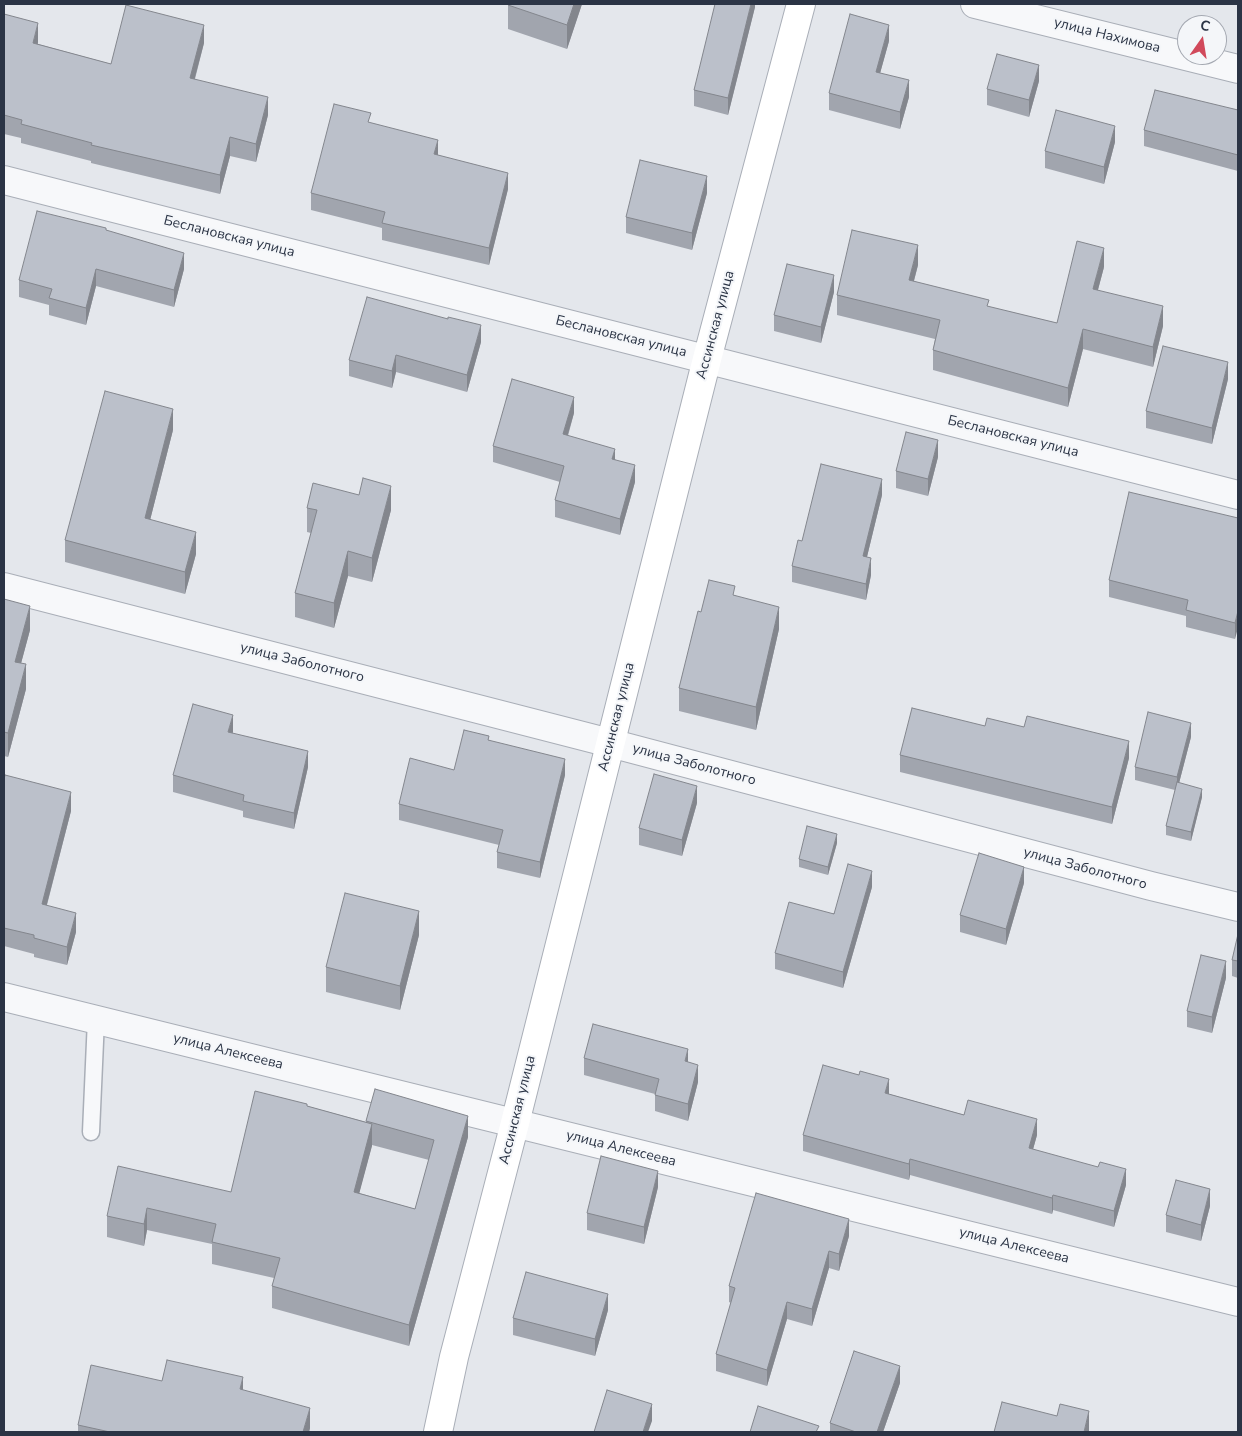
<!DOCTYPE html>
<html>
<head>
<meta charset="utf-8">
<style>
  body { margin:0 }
  #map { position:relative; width:1242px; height:1436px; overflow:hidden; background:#e4e7ec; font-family:"Nunito Sans",sans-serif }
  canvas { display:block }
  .frame { position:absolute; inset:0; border:5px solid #2b3445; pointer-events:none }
  .north { position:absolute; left:1177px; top:15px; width:50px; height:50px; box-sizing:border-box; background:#f4f6f9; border:1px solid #a4a8b1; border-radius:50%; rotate:13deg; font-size:14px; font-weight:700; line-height:20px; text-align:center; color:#2b3445 }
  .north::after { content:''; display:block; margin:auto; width:18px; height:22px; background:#d1495b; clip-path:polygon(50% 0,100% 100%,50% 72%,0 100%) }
</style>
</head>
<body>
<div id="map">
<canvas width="1242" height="1436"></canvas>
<div class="frame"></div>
<div class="north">С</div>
</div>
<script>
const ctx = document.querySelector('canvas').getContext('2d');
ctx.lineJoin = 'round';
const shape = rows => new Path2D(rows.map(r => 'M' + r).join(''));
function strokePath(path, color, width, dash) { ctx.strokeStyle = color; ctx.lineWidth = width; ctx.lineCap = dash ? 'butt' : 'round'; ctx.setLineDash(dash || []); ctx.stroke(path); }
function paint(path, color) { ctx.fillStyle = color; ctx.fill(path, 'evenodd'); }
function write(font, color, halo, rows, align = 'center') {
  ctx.font = font + ' "Nunito Sans",sans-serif'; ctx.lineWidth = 4; ctx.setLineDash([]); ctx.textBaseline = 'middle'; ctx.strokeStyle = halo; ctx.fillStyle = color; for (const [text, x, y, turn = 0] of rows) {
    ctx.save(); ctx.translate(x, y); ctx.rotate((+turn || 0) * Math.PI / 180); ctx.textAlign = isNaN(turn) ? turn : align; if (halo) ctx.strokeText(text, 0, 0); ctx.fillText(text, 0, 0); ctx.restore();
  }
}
const lane = shape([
  [91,1132,96,1019]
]);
const street = shape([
  [975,4,1238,69],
  [4,180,1238,495],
  [4,587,610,743,1151,886,1238,907],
  [4,997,1238,1302]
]);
const secondary = shape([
  [438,1432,454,1357,515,1123,707,359,801,4]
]);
strokePath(lane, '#a9aeb7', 19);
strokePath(street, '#a9aeb7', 30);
strokePath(secondary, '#a9aeb7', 30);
strokePath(lane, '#f7f8fa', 16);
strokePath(street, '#f7f8fa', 28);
strokePath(secondary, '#fff', 28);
paint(shape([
  [582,4,567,49,508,29,508,5],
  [755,4,755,7,728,115,694,106,694,90],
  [4,14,38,42,38,44,111,64,204,43,195,79,268,115,256,162,230,156,220,194,91,163,91,161,21,143,21,138,4,134],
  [889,41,880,73,909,97,900,129,829,110,829,93],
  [1039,81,1029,117,987,105,987,89],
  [1238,110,1238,171,1144,146,1144,130],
  [371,123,508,189,489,265,382,240,382,228,311,210,311,193],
  [1115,142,1104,184,1045,168,1045,151],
  [707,193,692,250,626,233,626,217],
  [106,230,184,269,174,307,96,286,86,325,49,315,49,305,19,297,19,280],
  [918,265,914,281,989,307,1057,323,1104,267,1098,290,1163,326,1153,367,1083,349,1068,407,933,370,933,350,935,339,837,315,837,295],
  [834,292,821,343,774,331,774,315],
  [481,342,467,392,396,372,392,388,349,376,349,360],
  [1228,379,1212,444,1146,428,1146,411],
  [574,413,568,436,615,459,635,482,620,535,555,517,555,500,560,482,493,462,493,446],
  [173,430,150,520,196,554,185,594,65,562,65,540],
  [938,457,928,496,896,488,896,471],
  [882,495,867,557,871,575,866,600,792,582,792,566,802,541],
  [307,508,391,510,372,582,348,576,334,628,295,617,295,593,311,533,307,532],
  [1238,518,1235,639,1186,627,1186,616,1109,597,1109,580],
  [735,595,779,629,756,730,679,711,679,688,701,612],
  [4,599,30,630,21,663,26,689,8,757,4,756],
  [985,726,1129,758,1112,824,900,772,900,755],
  [233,732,232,733,308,767,294,829,243,817,243,811,173,792,173,775],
  [1191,737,1179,783,1202,797,1191,841,1166,835,1166,826,1175,790,1135,780,1135,767],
  [489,740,565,775,540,878,497,868,497,852,499,845,399,820,399,804,454,770],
  [4,780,71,811,47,905,76,932,67,965,34,957,34,954,4,946],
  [697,803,682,856,639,845,639,828],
  [837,843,828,875,799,867,799,859],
  [1024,883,1006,945,960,932,960,915],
  [872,887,843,988,775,969,775,953],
  [1238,934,1238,978,1232,976,1232,960],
  [419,935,400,1010,326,992,326,967],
  [1226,978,1212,1033,1187,1027,1187,1011],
  [584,1058,688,1062,698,1082,688,1121,655,1111,655,1094,584,1075],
  [889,1094,1037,1135,1033,1149,1126,1185,1114,1227,1053,1210,1052,1214,910,1175,909,1180,803,1151,803,1135],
  [307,1106,366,1122,366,1121,468,1137,409,1346,272,1308,272,1286,274,1278,212,1264,212,1244,147,1230,144,1246,107,1237,107,1216,231,1192],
  [372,1145,429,1160,415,1209,359,1193],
  [658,1187,644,1244,587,1230,587,1213],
  [1210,1206,1201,1241,1166,1232,1166,1215],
  [849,1236,839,1271,829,1268,812,1326,787,1319,767,1386,716,1371,716,1354,731,1303,729,1302,729,1286],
  [608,1310,595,1356,513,1335,513,1318],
  [162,1381,243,1390,310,1428,309,1432,78,1432,78,1425],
  [900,1383,883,1432,830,1432,830,1423]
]), '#a1a5ae');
paint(shape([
  [574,4,582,4,567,49,567,25],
  [751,4,755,4,755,7,728,115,728,98],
  [38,23,38,42,33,61,33,43],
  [204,25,204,43,190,96,190,78],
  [889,25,889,41,876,88,876,72],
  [1039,65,1039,81,1029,117,1029,100],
  [909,80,909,97,900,129,900,112],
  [268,97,268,115,256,162,256,144],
  [1115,126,1115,142,1104,184,1104,167],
  [230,137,230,156,220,194,220,175],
  [438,140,438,156,434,154],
  [508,173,508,189,489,265,489,248],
  [707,176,707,193,692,250,692,233],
  [918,245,918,265,909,299,909,280],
  [1104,248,1104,267,1093,308,1093,289],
  [184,253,184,269,174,307,174,290],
  [96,269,96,286,86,325,86,308],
  [834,275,834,292,821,343,821,327],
  [1163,306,1163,326,1153,367,1153,347],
  [481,325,481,342,467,392,467,375],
  [1083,329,1083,349,1068,407,1068,388],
  [396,355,396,372,392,388,392,371],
  [1228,362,1228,379,1212,444,1212,428],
  [574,397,574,413,563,451,563,434],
  [173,409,173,430,145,540,145,518],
  [938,440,938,457,928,496,928,479],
  [615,449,615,466,612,459],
  [635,465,635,482,620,535,620,519],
  [882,479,882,495,863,573,863,556],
  [391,486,391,510,372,582,372,558],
  [196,532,196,554,185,594,185,572],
  [348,551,348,576,334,628,334,603],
  [871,558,871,575,866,600,866,584],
  [30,606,30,630,15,686,15,662],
  [779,607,779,629,756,730,756,707],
  [1238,611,1238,628,1235,639,1235,623],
  [26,664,26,689,8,757,8,733],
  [233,715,233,732,228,749,228,732],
  [1191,723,1191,737,1177,791,1177,777],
  [1129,741,1129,758,1112,824,1112,807],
  [308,751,308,767,294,829,294,813],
  [565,759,565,775,540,878,540,862],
  [697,786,697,803,682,856,682,840],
  [1202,789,1202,797,1191,841,1191,832],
  [71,792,71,811,42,923,42,904],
  [837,834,837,843,828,875,828,867],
  [1024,867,1024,883,1006,945,1006,929],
  [872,871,872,887,843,988,843,972],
  [419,911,419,935,400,1010,400,986],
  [76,913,76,932,67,965,67,947],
  [1226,961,1226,978,1212,1033,1212,1017],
  [688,1049,688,1066,685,1061],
  [698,1065,698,1082,688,1121,688,1104],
  [889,1079,889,1095,885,1093],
  [468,1116,468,1137,409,1346,409,1325],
  [1037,1119,1037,1135,1029,1164,1029,1148],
  [372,1124,372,1146,354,1213,354,1192],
  [910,1159,910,1175,909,1180,909,1164],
  [1126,1169,1126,1185,1114,1227,1114,1211],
  [658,1171,658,1187,644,1244,644,1227],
  [1210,1189,1210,1206,1201,1241,1201,1225],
  [1053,1195,1053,1210,1052,1214,1052,1198],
  [147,1208,147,1230,144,1246,144,1224],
  [849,1219,849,1236,839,1271,839,1254],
  [829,1251,829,1268,812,1326,812,1309],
  [608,1294,608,1310,595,1356,595,1339],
  [787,1302,787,1319,767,1386,767,1370],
  [900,1366,900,1383,883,1432,877,1432],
  [243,1377,243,1397,240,1389],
  [652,1404,652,1421,648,1432,643,1432],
  [310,1408,310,1428,309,1432,303,1432],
  [1089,1411,1089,1432,1084,1432]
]), '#83868d');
const building = shape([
  [508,4,574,4,567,25,508,5,508,4],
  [715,4,751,4,728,98,694,90,715,4],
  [126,5,204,25,190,78,268,97,256,144,230,137,220,175,91,145,92,143,21,124,22,120,4,115,4,14,38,23,33,43,111,64,126,5],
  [850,14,889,25,876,72,909,80,900,112,829,93,850,14],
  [997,54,1039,65,1029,100,987,89,997,54],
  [1155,90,1238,110,1238,155,1144,130,1155,90],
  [334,104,371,113,368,122,438,140,434,154,508,173,489,248,382,223,385,212,311,193,334,104],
  [1056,110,1115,126,1104,167,1045,151,1056,110],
  [640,160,707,176,692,233,626,217,640,160],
  [37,211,106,228,106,230,184,253,174,290,96,269,86,308,49,298,52,289,19,280,37,211],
  [852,230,918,245,909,280,989,300,987,306,1057,323,1077,241,1104,248,1093,289,1163,306,1153,347,1083,329,1068,388,933,350,940,320,837,295,852,230],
  [787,264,834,275,821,327,774,315,787,264],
  [367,297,448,319,448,317,481,325,467,375,396,355,392,371,349,360,367,297],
  [1163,346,1228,362,1212,428,1146,411,1163,346],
  [512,379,574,397,563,434,615,449,612,459,635,465,620,519,555,500,564,466,493,446,512,379],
  [105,391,173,409,145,518,196,532,185,572,65,540,105,391],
  [906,432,938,440,928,479,896,471,906,432],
  [821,464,882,479,863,556,871,558,866,584,792,566,798,540,802,541,821,464],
  [363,478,391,486,372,558,348,551,334,603,295,593,317,510,307,508,313,483,359,495,363,478],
  [1129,492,1238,518,1238,611,1235,623,1186,610,1188,600,1109,580,1129,492],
  [709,580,735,586,733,595,779,607,756,707,679,688,698,611,701,612,709,580],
  [4,599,30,606,15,662,26,664,8,733,4,732,4,599],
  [193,704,233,715,228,732,308,751,294,813,243,801,244,795,173,775,193,704],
  [912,708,985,726,987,718,1024,727,1027,716,1129,741,1112,807,900,755,912,708],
  [1148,712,1191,723,1177,777,1135,767,1148,712],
  [464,730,489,736,488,740,565,759,540,862,497,852,503,830,399,804,410,758,454,770,464,730],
  [654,774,697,786,682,840,639,828,654,774],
  [5,775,71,792,42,904,76,913,67,947,34,938,34,935,4,928,4,780,5,775],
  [1177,782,1202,789,1191,832,1166,826,1177,782],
  [807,826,837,834,828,867,799,859,807,826],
  [979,853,1024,867,1006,929,960,915,979,853],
  [848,864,872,871,843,972,775,953,789,902,834,914,848,864],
  [345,893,419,911,400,986,326,967,345,893],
  [1238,934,1238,961,1232,960,1238,934],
  [1201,955,1226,961,1212,1017,1187,1011,1201,955],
  [593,1024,688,1049,685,1061,698,1065,688,1104,655,1095,659,1079,584,1058,593,1024],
  [823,1065,859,1075,860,1071,889,1079,885,1093,964,1115,968,1100,1037,1119,1029,1148,1098,1167,1100,1162,1126,1169,1114,1211,1053,1195,1052,1198,910,1159,909,1164,803,1135,823,1065],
  [375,1089,468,1116,409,1325,272,1286,280,1258,212,1242,216,1224,147,1208,144,1224,107,1216,118,1166,231,1192,255,1091,307,1104,307,1106,372,1124,354,1192,415,1209,434,1140,366,1121,375,1089],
  [601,1156,658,1171,644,1227,587,1213,601,1156],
  [1176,1180,1210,1189,1201,1225,1166,1215,1176,1180],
  [756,1193,849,1219,839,1254,829,1251,812,1309,787,1302,767,1370,716,1354,735,1288,729,1286,756,1193],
  [526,1272,608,1294,595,1339,513,1318,526,1272],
  [854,1351,900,1366,877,1432,856,1432,830,1423,854,1351],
  [167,1360,243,1377,240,1389,310,1408,303,1432,110,1432,78,1425,91,1365,162,1381,167,1360],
  [607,1390,652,1404,643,1432,594,1432,607,1390],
  [1002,1402,1057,1416,1060,1404,1089,1411,1084,1432,994,1432,1002,1402],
  [758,1406,819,1426,816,1432,750,1432,758,1406]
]);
paint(building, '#bbc0ca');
strokePath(building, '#83868d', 1);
write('14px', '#2b3445', '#f4f6f9', [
  ["улица Нахимова",1107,36,14],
  ["Беслановская улица",229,237,14],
  ["Ассинская улица",716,325,-75],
  ["Беслановская улица",621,337,14],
  ["Беслановская улица",1013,437,14],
  ["улица Заболотного",302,663,14],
  ["Ассинская улица",617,717,-76],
  ["улица Заболотного",694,765,15],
  ["улица Заболотного",1085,869,15],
  ["улица Алексеева",228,1052,14],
  ["Ассинская улица",518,1110,-76],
  ["улица Алексеева",621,1149,14],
  ["улица Алексеева",1014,1246,14]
]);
</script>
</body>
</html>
